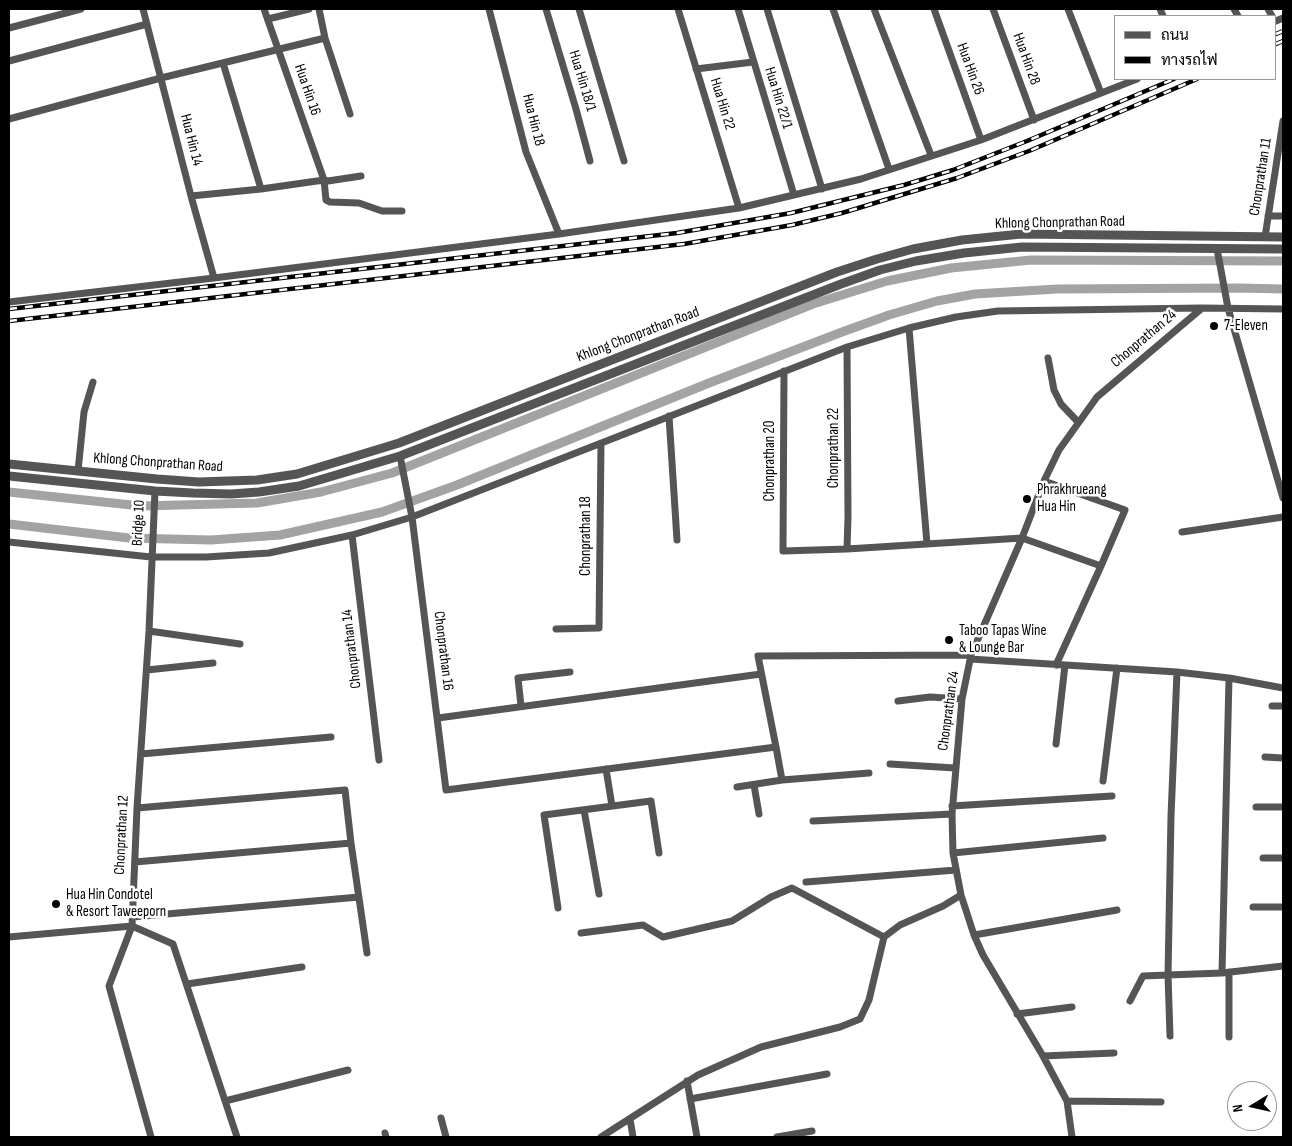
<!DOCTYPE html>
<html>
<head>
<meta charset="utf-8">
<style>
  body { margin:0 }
  #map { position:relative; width:1292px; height:1146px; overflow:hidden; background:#fff; font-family:"Sofia Sans Condensed",Sarabun,sans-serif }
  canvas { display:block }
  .frame { position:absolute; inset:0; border:10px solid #000; pointer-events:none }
  .legend { position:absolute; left:1114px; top:15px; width:162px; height:65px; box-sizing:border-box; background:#fff; border:1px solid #999; margin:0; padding:6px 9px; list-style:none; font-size:15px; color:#000 }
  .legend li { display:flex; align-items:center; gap:10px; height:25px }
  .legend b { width:25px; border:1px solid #999 }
  .north { position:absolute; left:1227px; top:1081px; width:50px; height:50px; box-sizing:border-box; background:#fff; border:1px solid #999; border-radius:50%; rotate:261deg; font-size:14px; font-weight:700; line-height:20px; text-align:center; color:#000 }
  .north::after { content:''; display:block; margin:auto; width:18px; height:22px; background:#000; clip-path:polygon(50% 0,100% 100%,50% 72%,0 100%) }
</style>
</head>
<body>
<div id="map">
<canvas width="1292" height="1146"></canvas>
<div class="frame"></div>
<ul class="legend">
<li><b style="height:6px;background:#555"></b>ถนน</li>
<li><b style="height:6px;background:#000"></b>ทางรถไฟ</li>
</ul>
<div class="north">N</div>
</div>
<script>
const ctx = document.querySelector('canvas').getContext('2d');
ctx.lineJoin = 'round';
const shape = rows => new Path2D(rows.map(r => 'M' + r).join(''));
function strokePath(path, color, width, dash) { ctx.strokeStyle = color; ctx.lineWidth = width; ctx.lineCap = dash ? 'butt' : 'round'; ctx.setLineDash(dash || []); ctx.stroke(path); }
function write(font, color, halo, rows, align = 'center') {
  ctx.font = font + ' "Sofia Sans Condensed",sans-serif'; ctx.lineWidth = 5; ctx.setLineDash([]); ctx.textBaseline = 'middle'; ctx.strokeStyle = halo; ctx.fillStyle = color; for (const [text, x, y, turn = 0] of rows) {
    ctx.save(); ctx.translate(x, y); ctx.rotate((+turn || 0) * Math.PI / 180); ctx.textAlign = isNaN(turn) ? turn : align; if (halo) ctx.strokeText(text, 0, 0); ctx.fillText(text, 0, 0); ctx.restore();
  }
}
strokePath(shape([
  [9,492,141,506,257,503,321,492,392,473,813,304,887,281,951,268,1031,260,1283,261],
  [9,524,129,538,211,540,280,535,382,512,457,485,709,383,842,332,889,315,937,301,975,294,1057,289,1240,288,1283,289]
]), '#a3a3a3', 9);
strokePath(shape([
  [143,9,191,196,214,278],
  [264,9,324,180,326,200,330,202,359,203,382,211,402,211],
  [319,9,325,38,350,114],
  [489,9,526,152,559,234],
  [546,9,576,109,590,161],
  [579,9,624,161],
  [678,9,739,208],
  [738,9,794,195],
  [767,9,822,189],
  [833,9,889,169],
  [874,9,931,155],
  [934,9,981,140],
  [993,9,1034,120],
  [1068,9,1101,93],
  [1160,9,1163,16],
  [1234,9,1238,16],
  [1268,9,1272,16],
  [268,19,309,9],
  [1276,21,1283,18],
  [9,28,81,9],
  [9,61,147,24],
  [223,63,261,189],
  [696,69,753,62],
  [9,119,161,78,325,38],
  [191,196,261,189,324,180,328,181,361,176],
  [1268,216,1283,216],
  [1265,237,1283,121],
  [1217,249,1228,308,1283,498],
  [9,302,214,278,559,234,739,208,861,179,981,140,1137,79],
  [909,328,927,544],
  [847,347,848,517,847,549],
  [1048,358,1054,390,1061,404,1078,422],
  [784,371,783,551,847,549,1022,538,1101,566],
  [669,416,677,540],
  [400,456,412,517,446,790,776,747,758,656,971,655],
  [78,471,84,412,93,382],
  [1044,481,1125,510,1101,566,1056,665],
  [155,491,149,631,137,808,132,926,173,944,237,1137],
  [1182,532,1283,517],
  [352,535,379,760],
  [9,542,151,557,206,557,269,553,352,535,412,517,847,347,909,328,956,317,998,311,1201,308,1283,309],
  [556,629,599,628,601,443],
  [149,631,240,644],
  [970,659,1177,672,1229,678,1283,688],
  [147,670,213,663],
  [1177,672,1171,816,1168,975,1222,973,1283,966],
  [898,701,930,697,962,699],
  [521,706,518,678,570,672],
  [1272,706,1283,706],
  [438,718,761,674],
  [1056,744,1065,665],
  [776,747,782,780],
  [141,754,331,737],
  [1265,757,1283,758],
  [890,764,955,768],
  [606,769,612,806],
  [1103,781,1117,668],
  [754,785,759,814],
  [737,787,782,780,869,773],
  [952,806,1112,796],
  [1256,807,1283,807],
  [137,808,345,790,351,843,367,953],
  [584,810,599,894],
  [813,821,952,814],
  [953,853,1103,838],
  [1263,858,1283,858],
  [135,862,351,843],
  [806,882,956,870],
  [1253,907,1283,907],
  [558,908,544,815,651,801,659,853],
  [133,917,359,897],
  [581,933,643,925,663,937,732,921,771,897,792,888,884,937],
  [974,935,1117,910],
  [9,937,132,926,109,986,151,1137],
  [1229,972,1229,1037],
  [1222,973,1229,678],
  [187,984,302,967],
  [1130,1001,1143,976,1168,975,1170,1036],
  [1017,1014,1072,1007],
  [1043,1056,1114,1053],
  [687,1081,697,1137],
  [690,1099,827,1074],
  [225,1101,348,1070],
  [1067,1101,1161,1102],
  [441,1118,446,1137],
  [630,1119,633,1137],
  [385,1133,386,1137],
  [601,1137,698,1075,761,1047,840,1027,860,1019,869,1000,884,937,900,925,943,906,961,895],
  [777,1137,812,1131],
  [1072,1137,1067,1101,1043,1056,983,955,974,935,961,895,953,853,952,814,962,699,971,655,1022,538,1044,481,1059,450,1097,397,1201,309]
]), '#555', 7);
strokePath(shape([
  [9,464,157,479,199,482,257,480,297,474,399,443,837,272,877,259,913,249,962,240,1021,234,1283,237],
  [9,476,155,491,193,493,231,494,259,492,299,486,400,456,841,284,880,270,916,261,964,253,1022,247,1283,249]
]), '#555', 9);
const rail = shape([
  [1276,34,1283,31],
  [1276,44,1283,41],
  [9,309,677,233,791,213,904,185,953,170,1027,141,1174,79],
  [9,321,684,244,792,225,842,213,957,178,1029,151,1197,79]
]);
strokePath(rail, '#000', 4.5);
strokePath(rail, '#fff', 2.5, [8]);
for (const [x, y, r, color] of [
  [1214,326,5,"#000"],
  [1027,499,5,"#000"],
  [949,640,5,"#000"],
  [56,904,5,"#000"]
]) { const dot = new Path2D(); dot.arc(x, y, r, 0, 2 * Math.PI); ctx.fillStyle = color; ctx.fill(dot); strokePath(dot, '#fff', 2); }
write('15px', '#000', '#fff', [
  ["Hua Hin 28",1026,59,70],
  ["Hua Hin 26",970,69,70],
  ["Hua Hin 18/1",582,81,73],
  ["Hua Hin 16",307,90,71],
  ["Hua Hin 22/1",778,98,73],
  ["Hua Hin 22",722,104,73],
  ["Hua Hin 18",533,120,76],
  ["Hua Hin 14",191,140,76],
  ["Chonprathan 11",1261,177,-81],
  ["Khlong Chonprathan Road",1060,223,-1],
  ["Khlong Chonprathan Road",638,335,-21],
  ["Chonprathan 24",1144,339,-40],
  ["Chonprathan 22",834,448,-90],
  ["Chonprathan 20",770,461,-90],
  ["Khlong Chonprathan Road",158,463,4],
  ["Bridge 10",139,523,-87],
  ["Chonprathan 18",586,536,-90],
  ["Chonprathan 14",352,649,-97],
  ["Chonprathan 16",443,651,83],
  ["Chonprathan 24",949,711,-82],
  ["Chonprathan 12",122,835,-87]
]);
write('15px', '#000', '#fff', [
  ["7-Eleven",1224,326],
  ["Phrakhrueang",1037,490],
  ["Hua Hin",1037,507],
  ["Taboo Tapas Wine",959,631],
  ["& Lounge Bar",959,648],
  ["Hua Hin Condotel",66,895],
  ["& Resort Taweeporn",66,912]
], 'left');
</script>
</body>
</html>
